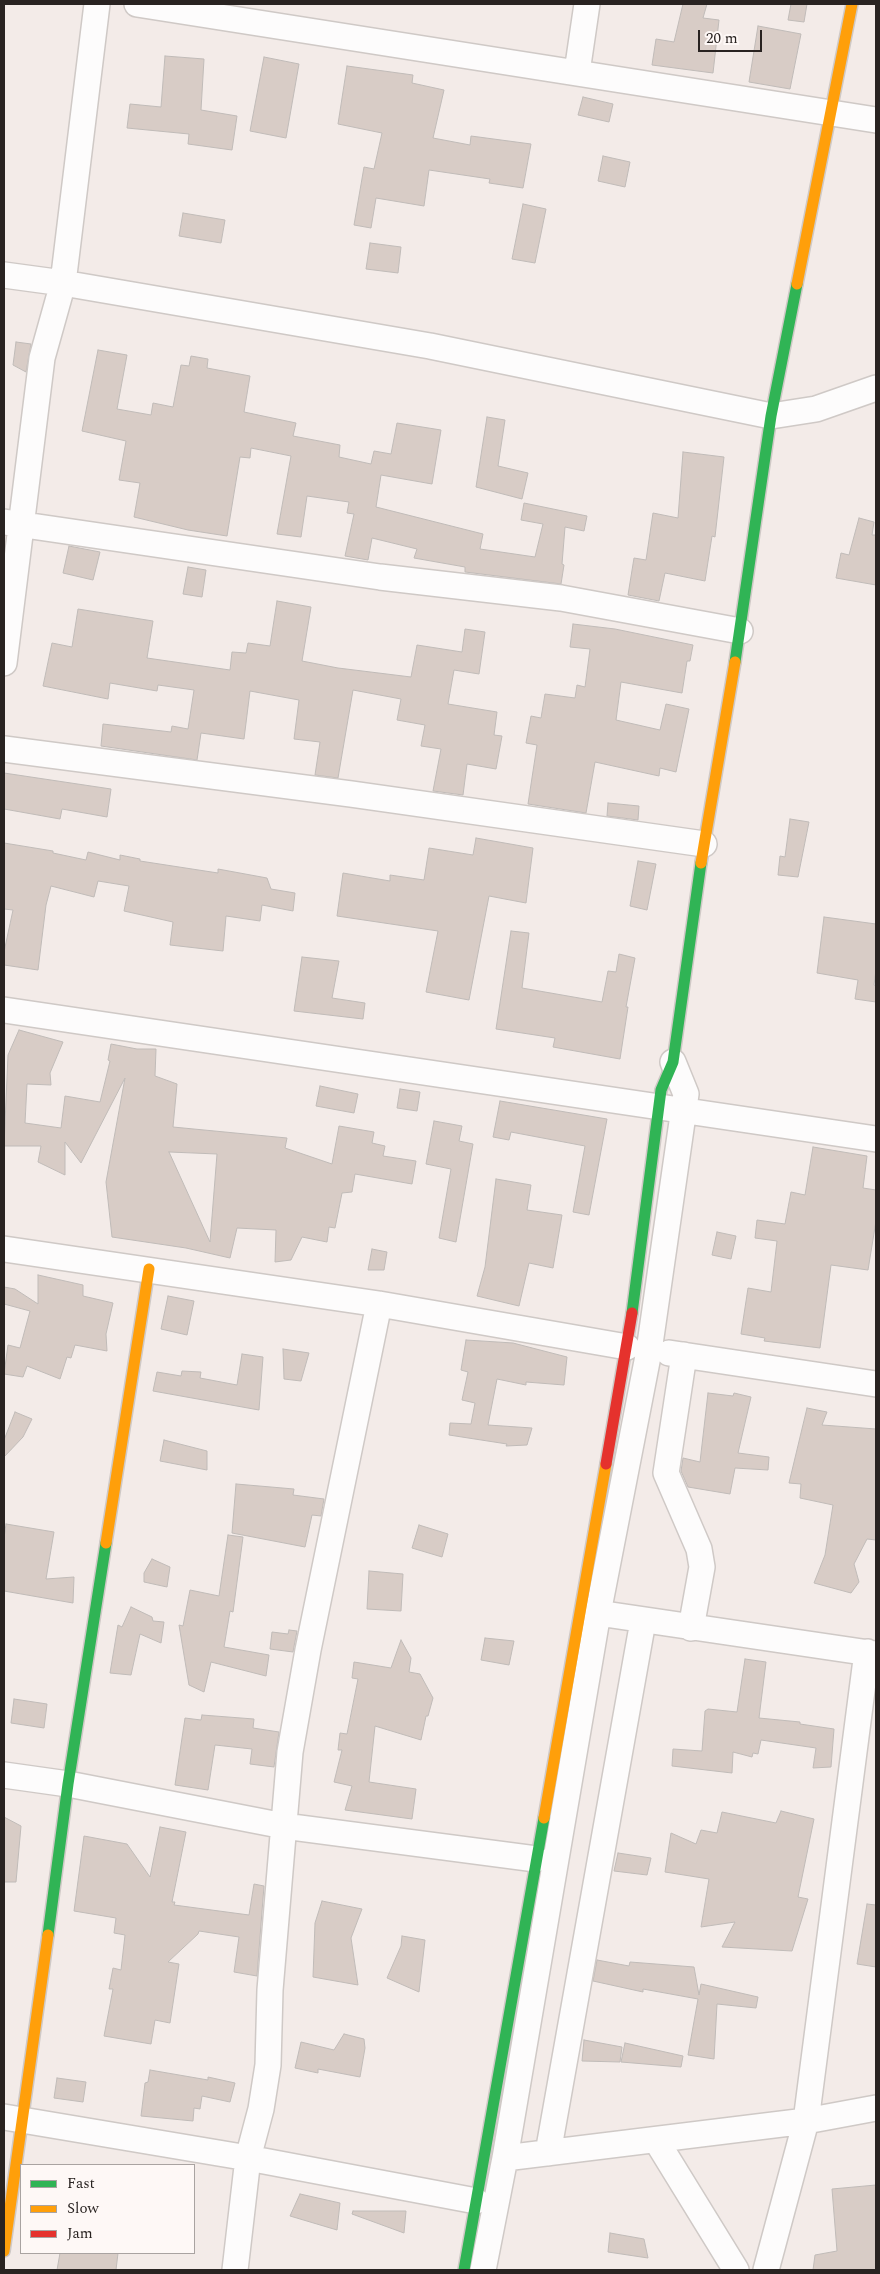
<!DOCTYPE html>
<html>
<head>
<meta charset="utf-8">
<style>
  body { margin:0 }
  #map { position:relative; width:880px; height:2274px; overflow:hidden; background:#f3ebe8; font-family:Spectral,serif }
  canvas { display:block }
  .frame { position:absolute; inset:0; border:5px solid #292321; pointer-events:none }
  .legend { position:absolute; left:20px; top:2164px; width:175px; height:90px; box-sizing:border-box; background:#fef8f6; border:1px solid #a9a3a1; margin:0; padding:6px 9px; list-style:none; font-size:15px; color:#292321 }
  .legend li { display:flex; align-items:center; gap:10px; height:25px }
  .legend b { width:25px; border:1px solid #a9a3a1 }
  .scale { position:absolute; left:698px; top:30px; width:64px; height:22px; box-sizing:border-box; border:2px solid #292321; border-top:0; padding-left:6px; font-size:15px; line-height:18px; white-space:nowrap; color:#292321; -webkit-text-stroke:4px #fef8f6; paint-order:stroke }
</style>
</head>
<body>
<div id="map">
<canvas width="880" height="2274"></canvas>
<div class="frame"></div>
<ul class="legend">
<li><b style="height:6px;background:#30b455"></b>Fast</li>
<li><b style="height:6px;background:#ff9f0a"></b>Slow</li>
<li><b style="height:6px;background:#e5322d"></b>Jam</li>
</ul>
<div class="scale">20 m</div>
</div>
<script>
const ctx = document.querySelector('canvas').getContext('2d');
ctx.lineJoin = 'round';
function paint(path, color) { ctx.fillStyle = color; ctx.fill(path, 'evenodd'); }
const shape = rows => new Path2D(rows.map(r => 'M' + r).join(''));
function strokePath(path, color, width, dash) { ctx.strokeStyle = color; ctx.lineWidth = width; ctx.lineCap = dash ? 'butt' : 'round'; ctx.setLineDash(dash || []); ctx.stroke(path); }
const building = shape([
  [683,4,707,4,703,18,719,20,713,73,652,65,656,39,674,42,683,4],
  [791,4,807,4,804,22,788,20,791,4],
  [758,26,801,34,790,89,749,82,758,26],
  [165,56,204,59,201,110,237,116,232,150,188,144,189,134,127,128,130,104,161,107,165,56],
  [264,57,299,64,286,138,250,131,264,57],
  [347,66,413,75,412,83,444,90,433,138,470,145,471,136,531,144,523,188,489,183,490,179,429,170,424,206,376,198,371,228,354,225,364,167,374,169,382,133,338,124,347,66],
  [583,97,613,104,609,122,578,115,583,97],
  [603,156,630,162,625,187,598,181,603,156],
  [523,204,546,209,535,263,512,259,523,204],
  [183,213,225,220,221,243,179,236,183,213],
  [370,243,401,247,398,273,366,269,370,243],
  [16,342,31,344,26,372,13,365,16,342],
  [98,350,127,355,117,409,151,415,153,403,173,407,181,365,189,366,191,356,208,359,207,368,250,376,244,412,296,423,293,436,340,445,339,457,371,464,374,451,391,454,397,423,441,430,432,484,381,475,376,507,483,534,480,549,535,557,543,524,521,520,524,503,587,516,584,531,565,527,562,564,564,565,561,584,465,572,465,567,414,558,417,549,372,538,368,560,345,556,354,514,347,513,349,502,307,496,301,537,277,534,291,456,251,448,250,458,240,457,227,536,188,530,134,517,140,483,119,480,126,441,82,431,98,350],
  [487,417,505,420,498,466,528,473,522,499,476,487,487,417],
  [683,452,724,457,715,537,712,536,705,581,665,573,659,601,628,595,634,558,646,560,653,513,678,518,683,452],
  [859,518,874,522,872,535,876,535,876,585,836,578,841,553,849,555,859,518],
  [69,546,100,552,93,580,63,573,69,546],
  [188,567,206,570,202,597,183,594,188,567],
  [277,601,311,607,302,661,338,668,411,677,417,645,462,652,465,629,485,632,479,674,454,670,448,704,497,712,494,735,502,736,496,769,467,764,463,795,433,791,441,749,421,746,425,725,397,720,401,699,353,690,338,778,315,775,320,742,294,739,299,700,250,691,244,739,201,733,197,760,101,746,103,724,171,732,172,726,188,729,194,690,158,685,157,691,110,683,108,699,43,686,52,643,72,647,78,609,153,621,147,658,230,670,232,652,246,653,248,643,270,646,277,601],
  [573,624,615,629,693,645,690,661,687,661,682,693,621,682,616,720,660,730,666,704,689,709,676,772,660,768,659,776,595,762,586,813,528,804,537,745,526,743,531,716,541,718,545,694,575,698,577,685,585,687,590,649,570,647,573,624],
  [4,773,111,789,107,817,62,809,60,819,4,809,4,773],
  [608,803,639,806,638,820,607,816,608,803],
  [790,819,809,822,798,877,778,875,780,856,785,857,790,819],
  [476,838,533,848,526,903,489,896,469,1000,426,992,438,931,337,916,343,873,390,881,390,875,424,880,429,848,473,855,476,838],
  [4,843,53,851,53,853,86,860,88,852,120,860,120,855,140,859,140,861,218,873,218,869,267,878,271,889,295,893,293,911,262,905,260,921,226,916,223,951,170,945,173,922,124,911,129,886,98,881,94,897,51,886,46,905,38,970,4,965,4,952,13,910,4,909,4,843],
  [638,861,656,864,647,910,630,906,638,861],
  [824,917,876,924,876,970,874,985,876,986,876,1002,855,999,858,980,817,973,824,917],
  [511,931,529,933,522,988,602,1002,608,971,616,972,619,954,635,958,626,1007,628,1007,620,1059,553,1047,555,1038,496,1029,511,931],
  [302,957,339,961,332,998,365,1003,363,1019,294,1011,302,957],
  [19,1030,63,1042,50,1073,51,1085,27,1084,25,1123,61,1128,65,1096,100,1102,110,1061,108,1060,111,1044,137,1049,156,1049,155,1076,177,1084,173,1127,287,1138,285,1148,332,1164,339,1126,374,1132,372,1143,385,1146,383,1156,416,1161,412,1184,355,1174,352,1192,342,1193,335,1228,329,1227,327,1242,302,1237,291,1260,275,1262,276,1230,237,1228,230,1258,186,1248,112,1237,106,1182,125,1078,81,1163,65,1142,65,1175,38,1162,41,1146,4,1146,8,1055,19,1030],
  [169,1152,217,1154,210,1242,169,1152],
  [320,1086,358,1094,354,1113,316,1106,320,1086],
  [400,1089,420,1092,417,1111,397,1108,400,1089],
  [500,1101,607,1119,589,1215,573,1212,585,1146,511,1132,509,1140,493,1137,500,1101],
  [434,1121,462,1126,459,1141,473,1144,456,1242,439,1238,451,1169,426,1164,434,1121],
  [813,1147,867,1156,863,1188,876,1190,876,1221,868,1270,831,1265,820,1348,764,1341,765,1338,741,1334,748,1288,771,1292,777,1241,755,1238,757,1220,785,1224,791,1192,805,1195,813,1147],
  [496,1179,531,1185,527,1210,562,1215,553,1268,529,1263,519,1306,477,1296,485,1267,496,1179],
  [717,1232,736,1236,731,1259,712,1255,717,1232],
  [372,1249,387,1252,384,1270,368,1270,372,1249],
  [38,1275,83,1285,83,1296,113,1303,106,1334,107,1351,75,1345,71,1358,67,1357,60,1379,27,1366,23,1377,4,1374,8,1345,20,1348,30,1311,4,1304,4,1287,15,1289,38,1304,38,1275],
  [168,1296,194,1301,187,1335,161,1329,168,1296],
  [466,1340,513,1343,567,1357,564,1385,526,1382,526,1385,497,1379,488,1425,532,1428,527,1445,506,1446,507,1444,449,1435,450,1423,471,1424,475,1403,462,1400,468,1372,461,1370,466,1340],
  [283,1349,309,1353,301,1381,284,1379,283,1349],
  [242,1354,263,1357,259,1410,153,1391,157,1372,181,1376,182,1371,201,1372,200,1378,237,1385,242,1354],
  [708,1393,733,1396,734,1393,751,1397,738,1453,769,1457,768,1470,735,1468,730,1494,688,1487,681,1471,683,1458,700,1462,708,1393],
  [807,1408,827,1412,822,1425,876,1429,876,1540,867,1539,854,1564,859,1582,851,1593,814,1583,825,1555,833,1505,800,1498,801,1484,789,1483,807,1408],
  [15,1412,32,1419,23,1437,4,1457,4,1440,15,1412],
  [164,1440,207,1451,207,1470,160,1461,164,1440],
  [236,1484,294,1489,293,1495,324,1499,321,1516,312,1515,305,1547,232,1533,236,1484],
  [6,1524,54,1532,46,1579,74,1577,73,1603,4,1591,4,1538,6,1524],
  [419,1525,448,1534,442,1557,412,1548,419,1525],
  [228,1535,243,1537,233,1612,230,1611,224,1647,269,1655,266,1676,211,1662,204,1692,189,1685,179,1625,183,1626,190,1590,219,1596,228,1535],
  [152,1559,170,1567,167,1587,144,1582,144,1573,152,1559],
  [369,1571,403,1574,401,1611,367,1609,369,1571],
  [131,1607,152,1617,153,1621,164,1622,161,1643,140,1634,131,1675,110,1673,118,1625,122,1627,131,1607],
  [289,1630,297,1631,293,1652,270,1649,272,1632,288,1634,289,1630],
  [485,1638,514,1641,509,1665,481,1660,485,1638],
  [401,1640,411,1658,409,1672,420,1674,433,1698,428,1716,426,1716,421,1740,375,1726,369,1782,416,1789,412,1819,345,1810,352,1786,334,1782,342,1750,338,1750,340,1733,347,1734,358,1679,352,1678,354,1662,391,1668,401,1640],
  [745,1659,766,1662,759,1718,800,1722,800,1724,834,1729,831,1767,813,1768,816,1748,761,1740,758,1754,753,1753,752,1757,733,1752,732,1773,672,1766,673,1749,702,1751,705,1711,708,1709,737,1712,745,1659],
  [14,1699,47,1704,44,1728,11,1723,14,1699],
  [202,1715,254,1719,253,1728,279,1732,274,1767,250,1764,252,1749,215,1745,208,1790,175,1785,185,1718,201,1720,202,1715],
  [781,1811,814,1819,798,1897,808,1899,792,1951,722,1947,735,1922,701,1927,709,1879,665,1872,671,1833,696,1844,701,1830,717,1833,722,1812,776,1823,781,1811],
  [4,1817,21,1826,16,1882,4,1882,4,1817],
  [160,1827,186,1832,172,1902,175,1902,174,1905,249,1915,254,1884,264,1886,257,1976,234,1972,239,1937,199,1931,198,1934,168,1962,179,1964,170,2023,155,2020,151,2044,104,2036,113,1989,109,1989,113,1968,121,1970,125,1935,114,1933,116,1918,74,1911,84,1836,127,1844,150,1877,160,1827],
  [618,1853,651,1858,647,1875,614,1871,618,1853],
  [322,1901,362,1909,351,1938,358,1985,313,1977,315,1923,322,1901],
  [867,1904,876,1905,876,1967,857,1964,867,1904],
  [402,1936,425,1940,419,1992,387,1978,401,1946,402,1936],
  [597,1960,629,1966,630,1962,694,1967,699,1995,701,1984,758,1997,756,2008,717,2004,714,2059,688,2055,698,1999,643,1989,643,1992,593,1981,597,1960],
  [344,2034,364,2039,365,2048,360,2077,318,2069,318,2073,295,2068,301,2042,334,2050,344,2034],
  [584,2040,622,2047,620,2062,582,2061,584,2040],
  [625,2043,683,2056,681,2067,621,2062,625,2043],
  [150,2070,208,2080,208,2077,235,2083,230,2102,202,2096,200,2109,194,2108,193,2121,141,2116,145,2083,148,2082,150,2070],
  [57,2078,86,2082,83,2102,54,2098,57,2078],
  [876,2185,876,2270,813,2270,815,2255,837,2251,832,2189,876,2185],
  [300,2194,340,2203,337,2230,290,2216,300,2194],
  [353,2211,406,2211,404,2233,352,2214,353,2211],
  [610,2233,644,2239,648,2258,608,2252,610,2233],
  [60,2253,118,2253,116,2270,57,2270,60,2253]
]);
paint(building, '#d8ccc6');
strokePath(building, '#c0bbb8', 1);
const street = shape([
  [137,4,876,120],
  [577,72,587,4],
  [4,275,63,283,430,346,771,416,816,409,876,388],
  [4,522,380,577,561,598,740,631],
  [4,663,42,358,63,283,97,4],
  [4,749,351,794,704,844],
  [4,1010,876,1139],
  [4,1249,379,1304,627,1347],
  [669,1353,876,1384],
  [684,1355,666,1473,699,1549,702,1567,691,1628],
  [598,1613,876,1654],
  [4,1775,68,1784,284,1826,536,1859],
  [4,2117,248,2158,476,2201],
  [656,2140,736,2270],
  [548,2153,643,1621],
  [505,2158,806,2121,876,2108],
  [235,2270,248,2158,261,2109,268,2065,270,1990,290,1752,308,1650,379,1304],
  [483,2270,505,2158,598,1613,649,1351,686,1094,673,1062],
  [766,2270,806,2121,867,1652]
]);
const fast = shape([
  [735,662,771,416,797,284],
  [632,1313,661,1090,673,1062,701,863],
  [48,1935,68,1784,106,1543],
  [464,2270,544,1818]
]);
const slow = shape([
  [797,284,852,4],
  [701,863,735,662],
  [106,1543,149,1269],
  [544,1818,606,1464],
  [4,2251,48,1935]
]);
const jam = shape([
  [606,1464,632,1313]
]);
strokePath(street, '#cfc9c6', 28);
strokePath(fast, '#cfc9c6', 14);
strokePath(slow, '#cfc9c6', 14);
strokePath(jam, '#cfc9c6', 14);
strokePath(street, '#fdfcfc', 25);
strokePath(fast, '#30b455', 11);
strokePath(slow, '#ff9f0a', 11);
strokePath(jam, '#e5322d', 11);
</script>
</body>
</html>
